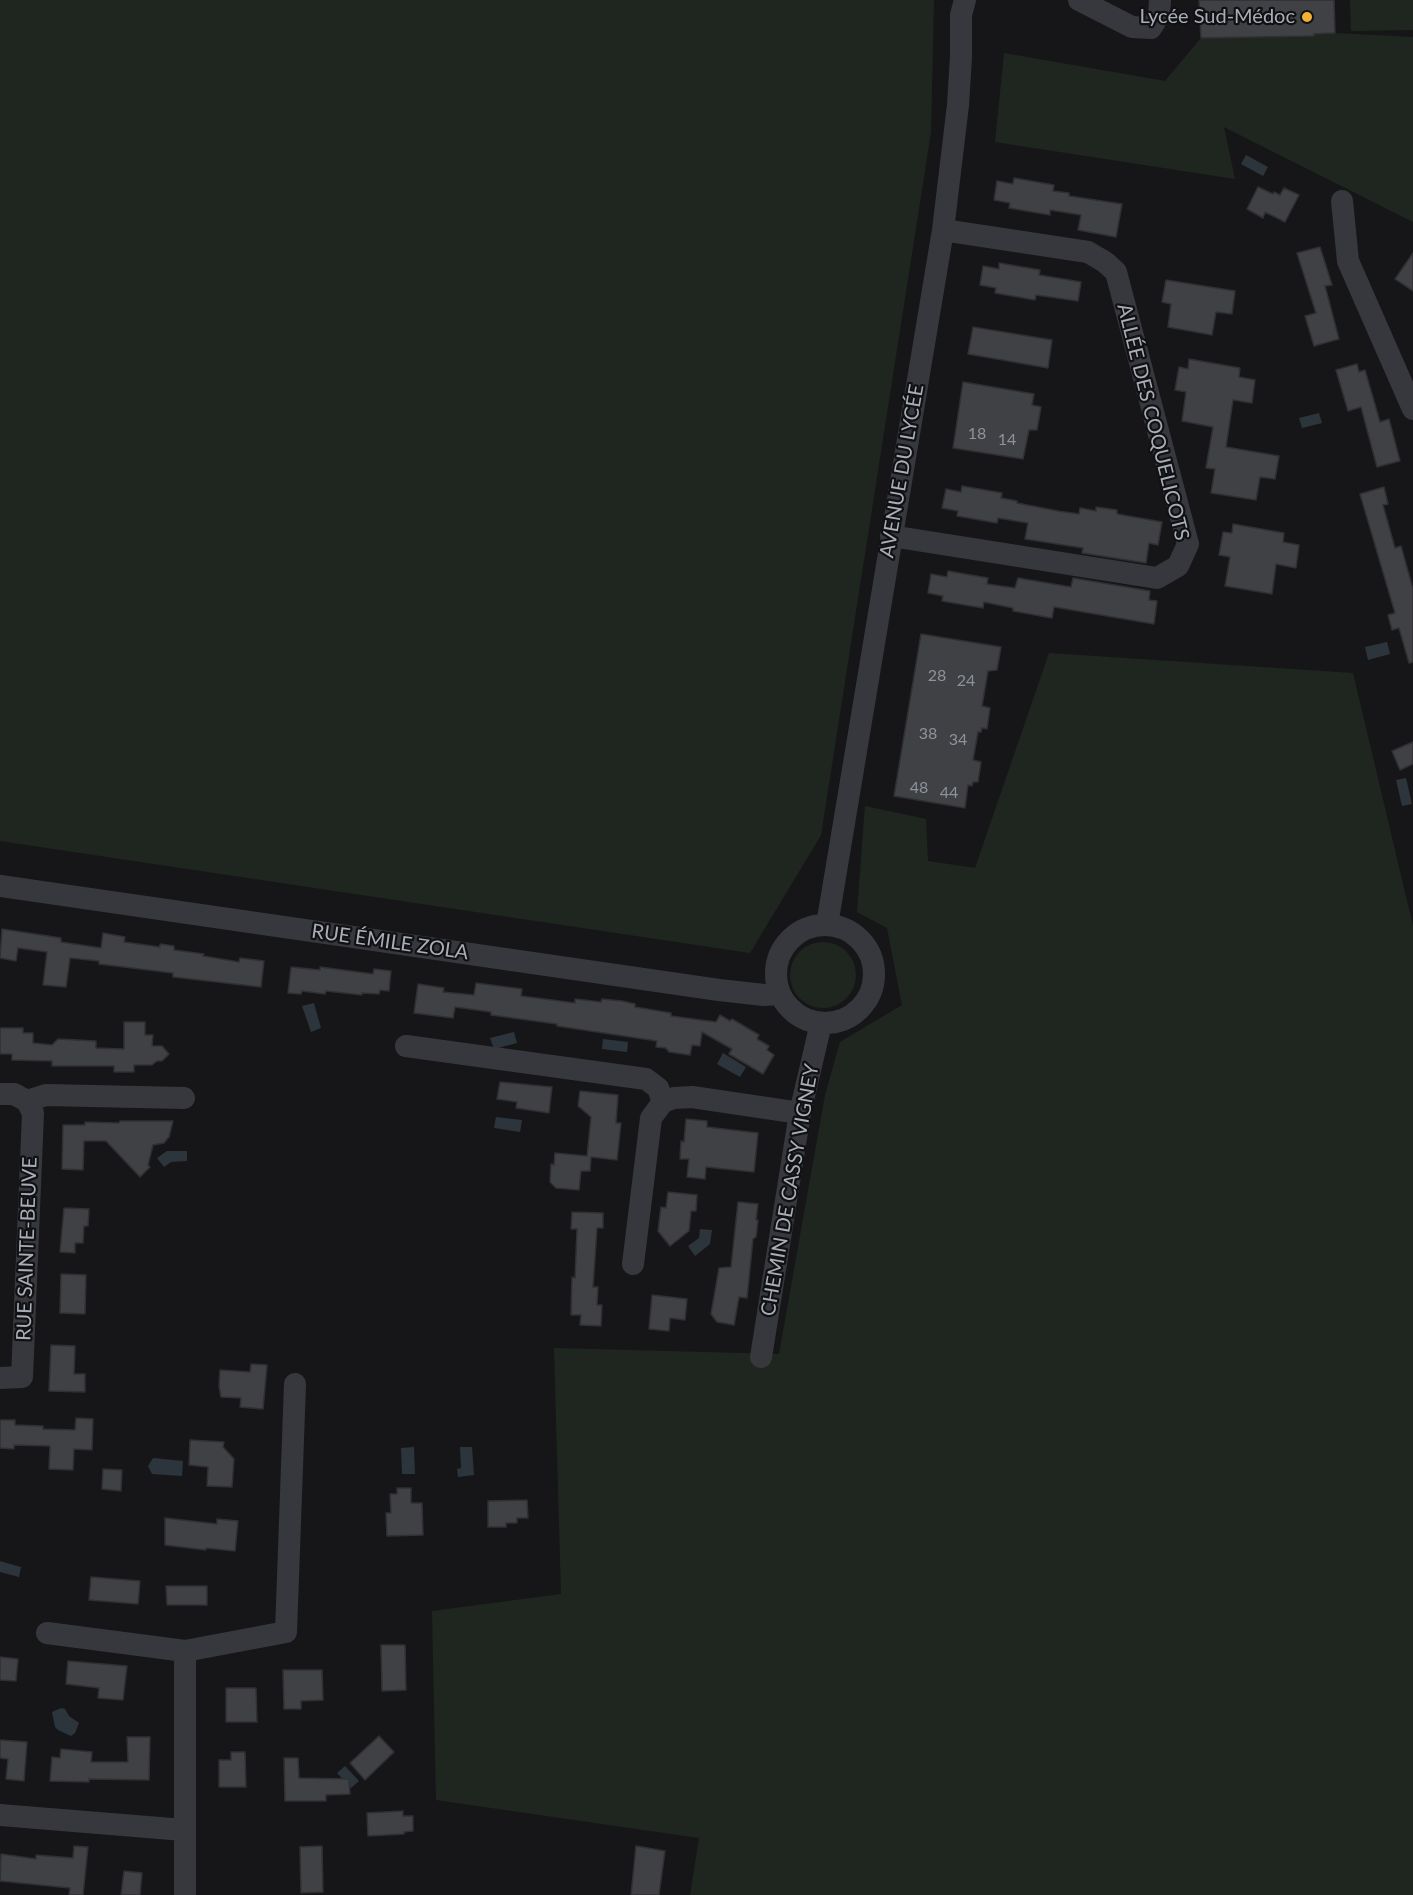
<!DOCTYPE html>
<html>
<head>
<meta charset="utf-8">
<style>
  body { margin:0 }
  canvas { display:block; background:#161618 }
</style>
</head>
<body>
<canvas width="1413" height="1895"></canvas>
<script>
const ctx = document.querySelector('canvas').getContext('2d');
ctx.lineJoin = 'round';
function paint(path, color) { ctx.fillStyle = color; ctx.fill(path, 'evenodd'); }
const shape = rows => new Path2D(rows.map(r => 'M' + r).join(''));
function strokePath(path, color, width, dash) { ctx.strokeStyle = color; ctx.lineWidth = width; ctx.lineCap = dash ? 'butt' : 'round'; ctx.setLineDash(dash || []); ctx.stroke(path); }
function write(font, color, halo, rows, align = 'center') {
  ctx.font = font + ' Lato,sans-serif'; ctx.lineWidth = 4.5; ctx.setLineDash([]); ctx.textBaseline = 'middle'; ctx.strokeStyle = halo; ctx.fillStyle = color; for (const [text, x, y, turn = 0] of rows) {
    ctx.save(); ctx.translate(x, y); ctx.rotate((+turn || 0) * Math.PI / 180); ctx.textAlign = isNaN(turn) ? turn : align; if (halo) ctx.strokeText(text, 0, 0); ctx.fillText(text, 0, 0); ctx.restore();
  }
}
paint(shape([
  [0,0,934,0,931,132,821,835,750,953,0,841],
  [1350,0,1413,0,1413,30,1351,31],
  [1335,33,1413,37,1413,222,1224,127,1235,179,995,142,1004,53,1165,81,1201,38,1314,36,1314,34],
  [1049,653,1353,673,1413,926,1413,1895,690,1895,699,1838,436,1800,432,1611,561,1594,554,1348,779,1354,825,1095,840,1042,902,1005,887,928,857,912,865,806,926,819,928,861,975,868],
  '790 975a33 33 0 1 1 66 0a33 33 0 1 1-66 0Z'
]), '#1e261f');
paint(shape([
  [1246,155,1268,167,1263,176,1241,164],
  [1319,413,1322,423,1302,428,1299,418],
  [1387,642,1390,654,1368,660,1365,647],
  [1406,778,1412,804,1402,806,1396,780],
  [314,1003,321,1028,311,1032,302,1006],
  [514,1032,517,1043,494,1049,490,1038],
  [603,1039,628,1042,627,1052,602,1049],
  [723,1053,746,1067,740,1077,717,1064],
  [496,1117,522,1120,520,1132,494,1128],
  [167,1151,187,1151,187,1161,171,1162,164,1167,157,1158],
  [700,1229,712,1230,710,1244,695,1256,688,1246,699,1238],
  [414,1447,415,1474,402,1474,401,1448],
  [460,1447,472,1447,474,1475,458,1477,457,1469,461,1468],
  [153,1458,183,1461,182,1476,152,1474,148,1466],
  [0,1561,21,1567,19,1577,0,1572],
  [61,1708,65,1709,69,1716,79,1723,75,1733,71,1736,58,1730,55,1727,52,1712],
  [345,1766,359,1781,351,1788,337,1773]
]), '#2c353c');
const building = shape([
  [1199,0,1334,0,1335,33,1314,34,1314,36,1201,38,1199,0],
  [1014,178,1054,185,1053,191,1069,193,1069,196,1122,204,1116,237,1078,230,1081,215,1050,210,1050,215,1009,208,1010,203,994,200,997,181,1013,184,1014,178],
  [1258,187,1273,194,1274,192,1280,195,1284,188,1299,195,1285,222,1265,212,1263,218,1247,209,1258,187],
  [1320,247,1332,285,1325,286,1339,339,1314,346,1305,316,1316,313,1297,253,1320,247],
  [1413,253,1413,291,1395,279,1413,253],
  [999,263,1040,270,1039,275,1081,282,1078,301,1036,295,1035,300,995,293,996,288,980,285,983,266,999,269,999,263],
  [1166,280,1235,291,1232,314,1216,312,1212,335,1168,327,1171,304,1162,302,1166,280],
  [973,327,1052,340,1048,368,968,354,973,327],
  [1189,359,1240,368,1239,377,1255,380,1252,403,1233,400,1226,447,1279,456,1275,479,1260,477,1256,500,1211,493,1215,469,1206,468,1213,427,1182,421,1186,392,1175,390,1179,367,1188,369,1189,359],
  [1357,364,1359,372,1365,370,1380,422,1389,419,1400,461,1377,467,1361,407,1348,411,1336,370,1357,364],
  [963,382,1034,394,1032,405,1041,407,1037,430,1029,430,1023,459,953,448,963,382],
  [962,486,1002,493,1001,498,1017,501,1017,503,1058,511,1079,514,1080,508,1096,511,1096,507,1117,510,1117,514,1162,522,1158,545,1149,543,1146,563,1082,553,1083,548,1025,539,1028,523,998,518,997,523,957,516,958,511,942,508,946,489,961,492,962,486],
  [1384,487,1388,504,1383,505,1395,548,1401,546,1413,589,1413,662,1409,663,1399,628,1392,630,1388,615,1395,613,1360,494,1384,487],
  [1233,524,1284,533,1283,542,1299,545,1296,568,1276,564,1272,594,1225,586,1230,557,1219,555,1223,532,1232,533,1233,524],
  [948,571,988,578,987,584,1015,588,1018,578,1071,587,1073,578,1150,591,1149,600,1157,601,1154,624,1054,607,1052,618,1013,611,1013,608,984,602,983,608,942,601,943,596,928,593,931,574,947,577,948,571],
  [921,634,1001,647,997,670,988,671,982,706,990,708,987,729,982,728,981,732,978,732,973,760,981,762,978,782,973,782,972,786,968,785,965,808,894,796,921,634],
  [1413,742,1413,764,1400,770,1392,751,1413,742],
  [2,929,61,938,61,942,101,948,103,933,125,937,124,942,160,947,160,944,174,946,174,950,204,954,203,956,239,962,240,958,264,961,261,987,173,977,173,973,99,964,99,961,70,958,66,987,43,985,47,952,18,948,16,961,0,958,2,929],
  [291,967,320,970,320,967,373,974,374,969,391,971,389,991,380,990,379,994,362,993,362,995,326,991,325,994,302,991,301,994,288,993,291,967],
  [476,983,522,989,521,996,575,1003,575,999,601,1002,602,999,622,1001,635,1004,635,1007,671,1013,671,1016,716,1022,720,1015,730,1021,732,1019,759,1035,757,1039,769,1046,767,1050,774,1055,763,1074,729,1054,732,1049,702,1032,700,1046,692,1045,690,1055,669,1052,666,1048,656,1047,657,1041,557,1026,557,1024,491,1015,491,1012,455,1007,453,1018,414,1013,418,984,444,988,443,992,474,995,476,983],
  [124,1022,145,1022,145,1035,153,1035,152,1046,162,1046,169,1054,162,1061,157,1061,152,1065,134,1065,134,1072,114,1072,114,1066,52,1066,52,1061,12,1060,12,1054,0,1054,0,1028,23,1028,23,1033,33,1033,33,1043,52,1045,58,1039,96,1041,96,1048,124,1049,124,1022],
  [500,1082,552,1087,549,1113,516,1108,517,1102,497,1099,500,1082],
  [580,1091,618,1095,616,1123,621,1123,617,1160,591,1157,590,1171,581,1171,579,1190,556,1188,550,1182,551,1164,554,1165,555,1153,587,1156,591,1117,578,1106,580,1091],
  [686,1119,707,1121,707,1127,758,1133,754,1172,706,1167,705,1179,687,1177,689,1159,680,1159,681,1141,684,1142,686,1119],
  [120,1121,173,1121,169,1137,164,1143,153,1145,148,1165,150,1167,140,1177,106,1141,84,1141,83,1170,62,1169,63,1125,85,1125,85,1122,119,1123,120,1121],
  [668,1192,697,1195,696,1211,691,1211,689,1231,670,1246,658,1231,661,1207,666,1208,668,1192],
  [738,1202,758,1204,756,1220,758,1220,756,1237,753,1239,747,1298,739,1297,734,1325,717,1322,711,1314,719,1268,731,1267,738,1202],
  [64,1208,89,1209,88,1226,84,1226,83,1243,75,1243,75,1253,60,1252,64,1208],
  [572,1212,603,1213,603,1228,597,1228,593,1287,598,1287,597,1305,602,1305,601,1326,580,1325,581,1315,571,1315,572,1277,575,1278,577,1229,571,1229,572,1212],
  [61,1274,86,1275,85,1314,60,1313,61,1274],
  [652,1295,687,1299,685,1320,670,1318,669,1331,649,1329,652,1295],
  [51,1345,75,1346,74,1374,85,1374,85,1392,49,1391,51,1345],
  [251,1364,267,1365,263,1409,240,1407,241,1398,221,1397,219,1386,220,1370,250,1372,251,1364],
  [76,1418,93,1419,92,1450,74,1449,73,1470,49,1469,50,1446,14,1445,14,1449,0,1448,0,1420,15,1420,15,1425,43,1426,43,1429,75,1430,76,1418],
  [190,1440,224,1442,223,1447,234,1459,232,1487,207,1486,208,1467,189,1465,190,1440],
  [103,1469,122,1470,121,1491,102,1489,103,1469],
  [397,1488,411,1488,411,1503,422,1503,423,1535,387,1536,386,1513,391,1513,390,1494,397,1494,397,1488],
  [527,1500,528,1518,517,1518,517,1523,506,1523,506,1527,488,1527,488,1501,527,1500],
  [165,1518,217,1524,217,1519,238,1521,235,1551,206,1548,206,1550,165,1545,165,1518],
  [91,1577,140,1581,138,1604,89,1600,91,1577],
  [166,1586,207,1586,207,1605,167,1605,166,1586],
  [381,1645,405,1645,406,1690,382,1691,381,1645],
  [0,1657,18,1659,16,1681,0,1680,0,1657],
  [68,1661,127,1666,123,1700,98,1698,99,1688,66,1684,68,1661],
  [283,1670,322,1670,323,1700,301,1701,301,1709,284,1709,283,1670],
  [226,1688,256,1688,257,1722,226,1722,226,1688],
  [379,1736,394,1752,365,1780,350,1763,379,1736],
  [127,1737,150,1737,149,1780,89,1779,89,1782,50,1781,52,1757,60,1758,61,1749,92,1752,91,1762,128,1762,127,1737],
  [0,1740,27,1742,24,1781,6,1779,8,1759,0,1758,0,1740],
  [231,1752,245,1752,246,1787,219,1787,219,1760,231,1760,231,1752],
  [284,1758,298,1758,299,1778,349,1779,350,1794,326,1795,326,1801,285,1801,284,1758],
  [403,1811,403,1816,413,1816,413,1831,404,1832,404,1834,368,1836,367,1813,403,1811],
  [74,1846,88,1847,83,1895,69,1895,70,1888,0,1881,1,1854,36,1859,36,1855,73,1858,74,1846],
  [322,1846,323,1892,301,1893,300,1847,322,1846],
  [636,1846,665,1851,659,1895,631,1895,636,1846],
  [124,1871,142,1873,140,1895,121,1895,124,1871]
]);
paint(building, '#404145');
strokePath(building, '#303034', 1.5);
strokePath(shape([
  [1079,0,1132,27,1151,28,1159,15,1160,0],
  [1342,201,1348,261,1413,409],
  [891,536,1157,578,1178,566,1188,544,1116,272,1105,262,1088,252,943,230],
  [0,886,719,990,764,995,780,994],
  [827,925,943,230,958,105,961,57,961,15,965,0],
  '776 974a49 49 0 1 1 98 0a49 49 0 1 1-98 0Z',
  [406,1046,646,1079,658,1088,663,1102],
  [0,1094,14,1094,27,1101,33,1113,22,1377,0,1378],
  [27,1101,46,1095,184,1098],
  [633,1264,651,1118,663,1102,674,1098,692,1097,800,1113],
  [761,1357,800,1113,821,1023],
  [47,1633,185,1651],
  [0,1815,184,1830],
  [185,1895,185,1651,286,1632,295,1384]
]), '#37383d', 22);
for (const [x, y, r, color] of [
  [1307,17,6,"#f2b134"]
]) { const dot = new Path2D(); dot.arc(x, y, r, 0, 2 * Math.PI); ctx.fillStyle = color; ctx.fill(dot); strokePath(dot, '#111113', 2); }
write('16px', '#8e929b', null, [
  ["18",977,434],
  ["14",1007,440],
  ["28",937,676],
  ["24",966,681],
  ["38",928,734],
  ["34",958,740],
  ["48",919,788],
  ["44",949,793]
]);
write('20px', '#a8adb8', '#111113', [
  ["Lycée Sud-Médoc",1295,17]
], 'right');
write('20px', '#a8adb8', '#111113', [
  ["ALLÉE DES COQUELICOTS",1153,422,76],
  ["AVENUE DU LYCÉE",902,471,-80],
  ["RUE ÉMILE ZOLA",390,942,8],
  ["CHEMIN DE CASSY VIGNEY",790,1190,-80],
  ["RUE SAINTE-BEUVE",27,1249,-88]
]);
</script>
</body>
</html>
